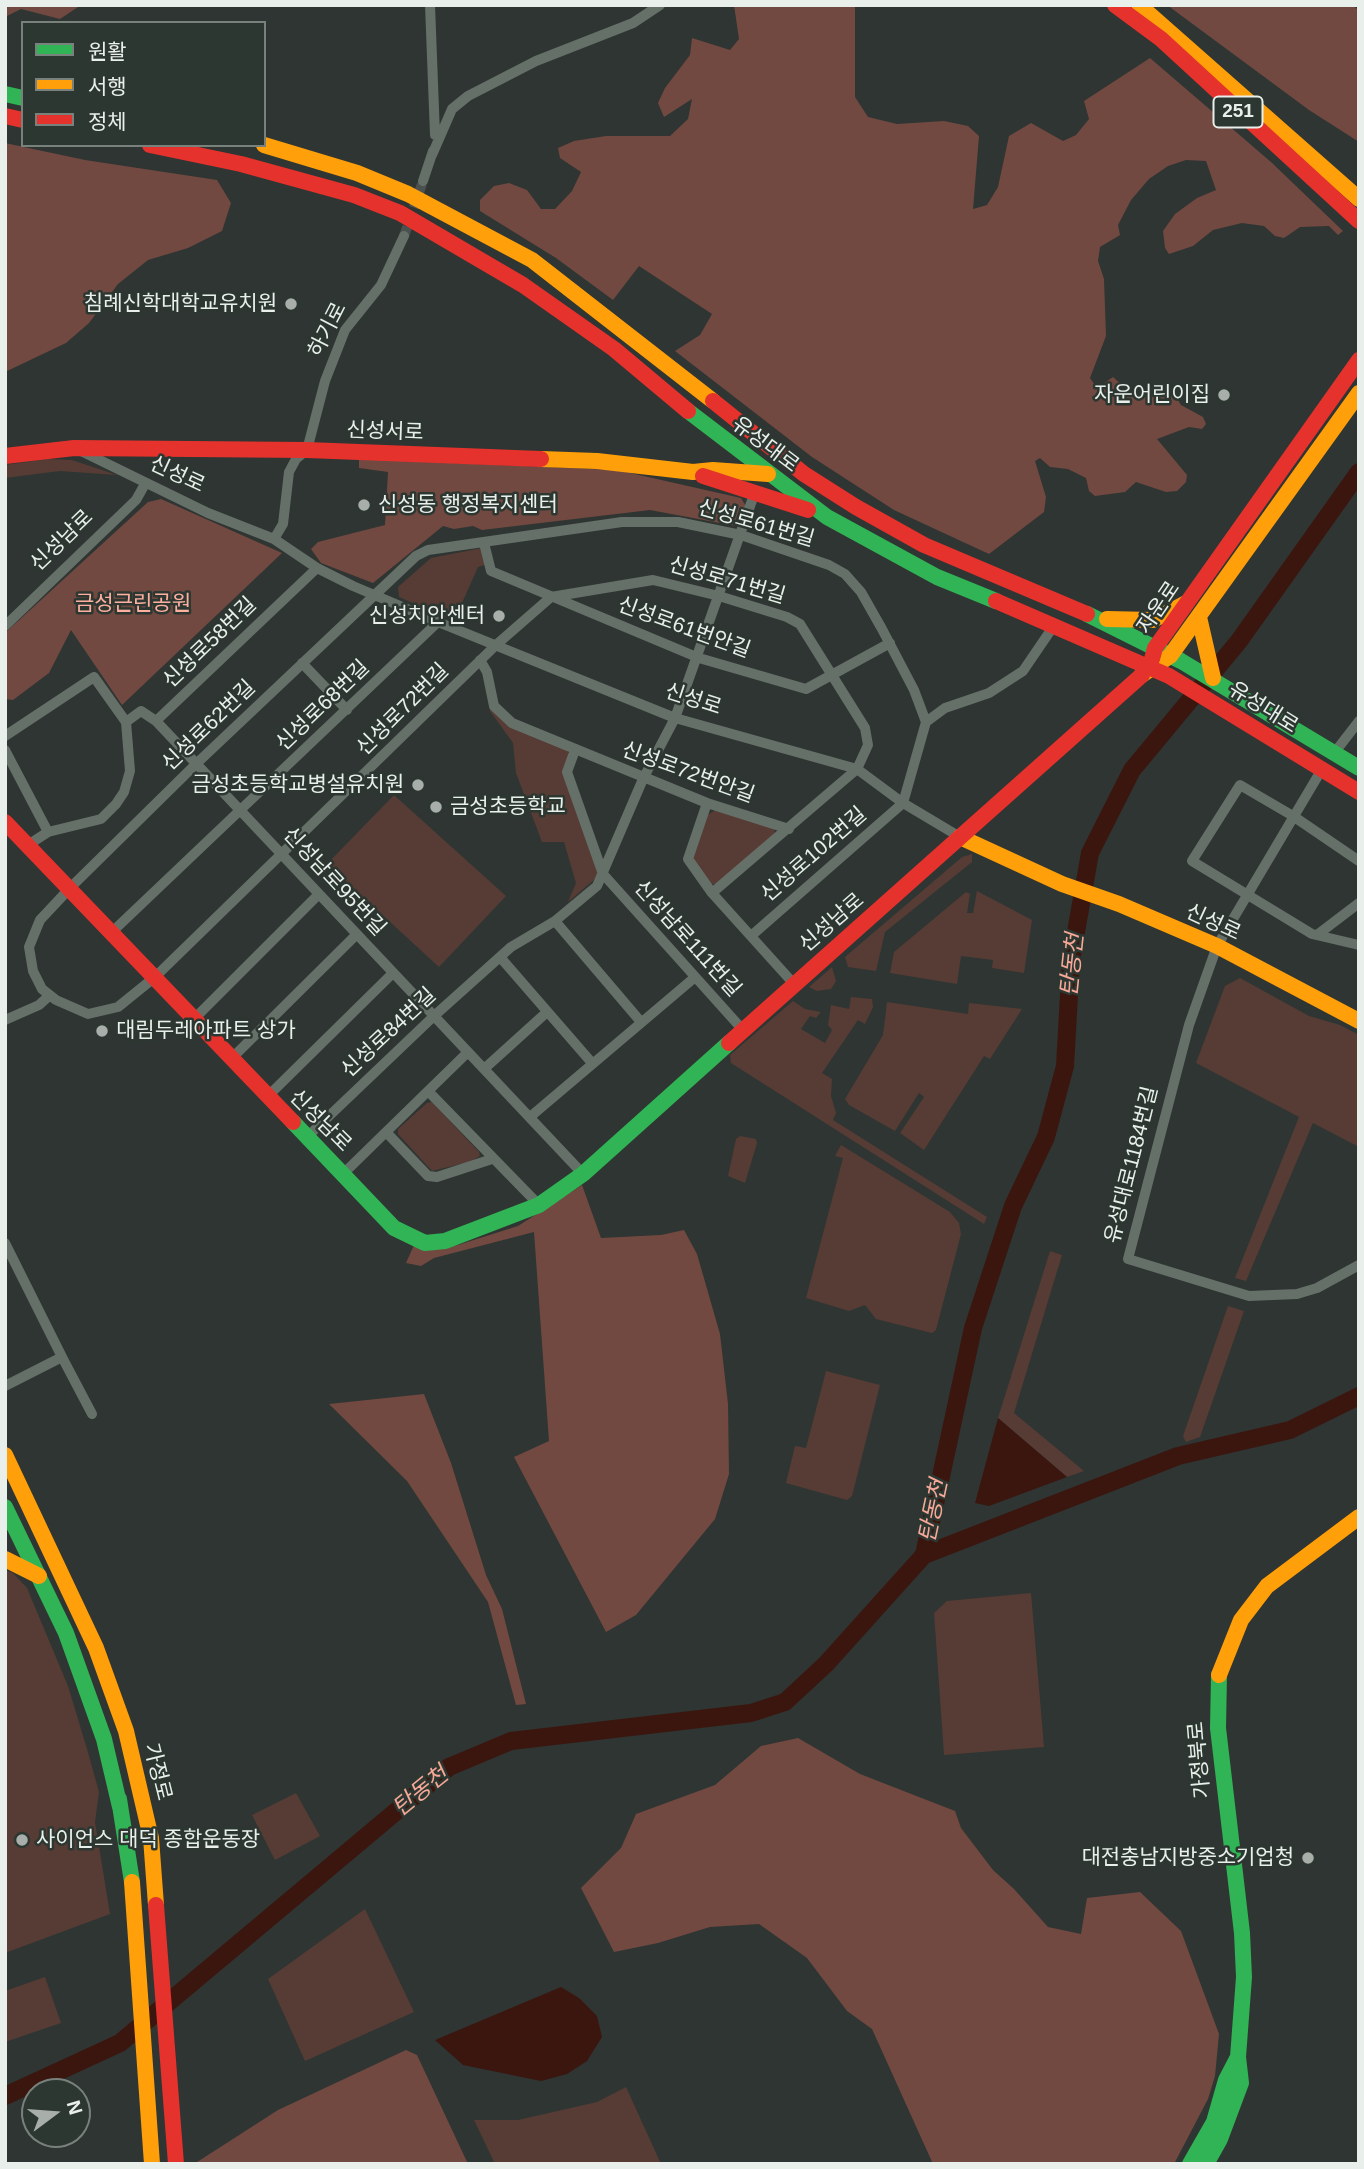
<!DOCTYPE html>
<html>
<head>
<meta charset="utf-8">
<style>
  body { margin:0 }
  #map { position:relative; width:1364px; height:2169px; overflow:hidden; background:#2f3532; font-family:Helvetica,"Noto Sans KR",sans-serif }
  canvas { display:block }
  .frame { position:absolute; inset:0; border:7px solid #e9efeb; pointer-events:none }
  .legend { position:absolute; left:21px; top:21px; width:245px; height:126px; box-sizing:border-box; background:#2d3731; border:2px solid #78817b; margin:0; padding:9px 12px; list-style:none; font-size:21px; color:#e9efeb }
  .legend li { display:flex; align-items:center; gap:14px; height:35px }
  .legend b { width:35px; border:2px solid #78817b }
  .north { position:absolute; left:21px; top:2078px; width:70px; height:70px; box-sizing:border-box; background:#2d3731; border:2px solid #78817b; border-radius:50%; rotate:74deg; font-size:19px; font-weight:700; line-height:28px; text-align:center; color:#e9efeb }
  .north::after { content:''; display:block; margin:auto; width:24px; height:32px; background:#a8aeaa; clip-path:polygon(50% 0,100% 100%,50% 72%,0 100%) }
</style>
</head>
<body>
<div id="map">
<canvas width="1364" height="2169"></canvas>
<div class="frame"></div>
<ul class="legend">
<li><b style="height:9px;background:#30b455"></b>원활</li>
<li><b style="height:9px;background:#ff9f0a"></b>서행</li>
<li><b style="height:9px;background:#e5322d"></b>정체</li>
</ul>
<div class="north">N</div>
</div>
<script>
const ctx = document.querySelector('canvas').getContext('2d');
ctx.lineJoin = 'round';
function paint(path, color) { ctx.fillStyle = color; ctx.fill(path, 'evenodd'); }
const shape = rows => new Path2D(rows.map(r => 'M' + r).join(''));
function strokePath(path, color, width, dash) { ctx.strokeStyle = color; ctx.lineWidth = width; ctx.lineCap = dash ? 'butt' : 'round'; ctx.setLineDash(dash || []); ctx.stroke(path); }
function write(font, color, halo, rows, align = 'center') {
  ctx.font = font + ' Helvetica,"Noto Sans KR",sans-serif'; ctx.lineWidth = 5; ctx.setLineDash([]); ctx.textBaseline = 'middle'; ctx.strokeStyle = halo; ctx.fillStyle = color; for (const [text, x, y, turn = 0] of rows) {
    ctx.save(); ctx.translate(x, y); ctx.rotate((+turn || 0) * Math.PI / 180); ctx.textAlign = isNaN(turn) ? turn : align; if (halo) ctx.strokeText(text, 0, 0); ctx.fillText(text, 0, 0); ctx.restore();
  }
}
paint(shape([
  [48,459,72,460,117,475,60,471,5,478,5,465],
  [482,548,485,565,478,567,454,621,399,597,398,587,431,558],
  [485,686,493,708,567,750,570,756,563,773,598,873,595,879,568,902,576,883,564,842,542,842,516,773,513,743,490,711],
  [394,795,506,896,439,967,327,864],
  [716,810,773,827,775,831,774,836,717,884,710,884,692,858,707,815],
  [972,854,972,862,885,932,876,971,848,967,845,957,962,857],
  [977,891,1032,920,1024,973,992,968,993,960,961,956,957,984,890,973,894,952,966,892,970,894,967,913,973,913],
  [832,967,836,981,831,989,817,991,809,987],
  [1240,978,1309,1016,1340,1025,1359,1035,1359,1147,1313,1123,1246,1281,1235,1278,1299,1117,1196,1063,1225,986],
  [851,997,872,999,873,1007,865,1024,858,1020,822,1073,832,1079,831,1096,836,1113,833,1120,987,1217,984,1224,731,1063,730,1055,793,1001,805,1009,821,1012,816,1018,810,1016,801,1029,825,1043,832,1030,828,1025,831,1005,849,1009],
  [887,1002,968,1014,969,1003,1022,1009,990,1059,984,1056,924,1150,900,1133,924,1097,919,1093,895,1131,849,1105,845,1099,883,1035],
  [432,1102,479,1152,480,1156,469,1162,432,1171,398,1134,398,1129,427,1103],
  [740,1136,756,1139,757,1143,745,1183,728,1176,736,1139],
  [841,1145,950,1212,959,1223,961,1234,936,1330,932,1333,876,1319,865,1305,849,1311,806,1298,843,1158,835,1156],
  [1050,1251,1062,1255,1014,1413,1084,1471,1067,1477,998,1418],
  [1228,1306,1244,1311,1200,1437,1186,1442,1183,1436],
  [826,1371,880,1385,852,1496,847,1500,786,1483,795,1446,806,1448],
  [5,1570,13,1573,27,1588,68,1686,87,1749,99,1792,95,1822,110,1914,5,1953],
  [1031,1593,1044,1747,944,1755,934,1613,947,1601],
  [296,1793,320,1836,275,1860,252,1815],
  [365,1909,414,2012,305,2061,268,1979],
  [45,1977,61,2023,5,2042,5,1991],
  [626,2087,661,2164,495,2164,474,2120,518,2120,597,2102]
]), '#563c35');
paint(shape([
  [5,5,81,5,60,19,21,9,5,17],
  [734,5,855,5,855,97,868,117,897,124,944,121,968,126,979,136,973,209,987,205,998,187,1009,136,1031,123,1063,141,1076,135,1089,119,1084,101,1150,58,1271,162,1343,231,1338,235,1329,226,1300,227,1284,238,1275,236,1264,226,1242,223,1213,230,1193,246,1169,254,1165,248,1163,231,1175,214,1197,198,1216,190,1206,161,1186,160,1168,166,1149,179,1131,200,1118,225,1120,235,1100,247,1098,261,1104,279,1106,336,1090,378,1097,388,1113,377,1137,398,1142,394,1162,393,1176,397,1181,405,1203,417,1206,424,1202,429,1189,427,1157,439,1187,475,1186,482,1177,491,1166,492,1136,482,1125,492,1095,496,1089,491,1086,478,1068,469,1050,467,1040,458,1035,461,1046,497,1044,512,989,554,894,510,812,457,675,351,700,335,712,314,639,266,613,300,556,258,480,211,480,200,494,186,509,183,527,190,541,209,555,209,572,191,581,172,560,158,558,148,574,141,606,136,670,136,688,119,692,99,664,117,658,103,665,88,690,55,692,38,730,50,739,39],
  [1167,5,1353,5,1359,11,1359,142,1309,110],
  [5,143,85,160,217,180,231,203,222,231,188,248,148,260,118,284,89,323,66,343,5,372],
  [359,459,617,470,741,498,747,508,741,523,736,526,650,510,482,530,473,526,454,529,443,526,373,583,321,563,311,549,318,542,385,525,388,472,359,468],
  [161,499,282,553,122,705,71,630,49,673,13,700,5,699,5,633,148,502],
  [582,1185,601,1238,661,1235,684,1230,697,1254,720,1334,728,1404,729,1474,715,1519,636,1615,606,1632,514,1457,549,1441,534,1232,434,1258,421,1266,406,1263,414,1245,432,1249,458,1245,518,1226],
  [424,1394,451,1463,486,1575,502,1609,526,1704,516,1705,488,1602,407,1481,329,1404],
  [798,1738,860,1774,955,1811,961,1828,993,1870,1014,1889,1048,1927,1081,1934,1087,1898,1140,1892,1181,1931,1219,2034,1215,2076,1208,2099,1174,2164,933,2164,872,2029,847,2011,807,1958,759,1924,710,1927,658,1943,614,1952,581,1888,621,1848,636,1814,715,1785,761,1746],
  [406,2050,417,2055,468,2164,194,2164,278,2110]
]), '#714941');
paint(shape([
  [998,1418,1067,1477,989,1506,975,1503],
  [561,1987,579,1998,597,2016,602,2037,587,2061,567,2074,541,2081,463,2065,435,2040]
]), '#3b160f');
strokePath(shape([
  [924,1555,1178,1456,1290,1430,1359,1396],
  [5,2096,120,2043,449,1767,511,1741,751,1713,785,1702,826,1664,924,1555,973,1328,1013,1206,1046,1137,1065,1066,1071,960,1090,853,1132,770,1239,641,1359,472]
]), '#3b160f', 18);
strokePath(shape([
  [404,236,423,181]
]), '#4b514e', 10, [10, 5]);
strokePath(shape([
  [430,5,435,135],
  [432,155,452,109,468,96,536,61,633,23,660,5],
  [423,181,433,151],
  [77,449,208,513,274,539,317,568,353,586,438,622,675,718,857,769,903,803,960,837],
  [274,539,283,524,289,472,296,459,307,450,325,381,345,330,381,285,404,236],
  [484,543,491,571,699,658,806,689,890,643],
  [5,626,136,500,145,484],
  [480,660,487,672,494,706,512,723,707,803,789,829],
  [302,663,347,710],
  [156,721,583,1174],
  [926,722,945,708,989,693,1023,671,1055,624],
  [5,736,94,677,126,722],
  [5,750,48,832],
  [575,750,567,772,603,874,742,1029],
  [1335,752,1359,721],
  [1322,769,1217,946,1189,1025,1128,1259,1249,1296,1297,1294,1317,1288,1359,1265],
  [707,803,688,859,712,893,794,984],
  [28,845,48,832,101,819,116,804,124,792,130,771,126,722,141,711,156,721,317,568],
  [1359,861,1293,816,1240,785,1192,861,1312,934,1359,945],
  [712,893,857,769,868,745,865,728,800,624,787,617,719,596,653,580,551,597,496,645,155,977,118,1007,88,1014,56,1000,42,989,33,971,29,947,40,920,70,888,196,764,416,556,428,550,622,522,678,522,741,535,829,565,845,574,861,592,882,629,914,690,926,722,903,803,751,936],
  [555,921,641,1022],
  [112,932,438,622],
  [1317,935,1359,903],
  [500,957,592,1063],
  [194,1019,319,894],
  [5,1020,39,1005,50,995],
  [231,1059,357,934],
  [484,1069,547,1012],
  [428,1091,539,1205],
  [267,1097,393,973],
  [530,1117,694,978],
  [386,1132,428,1176,437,1177,492,1159],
  [306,1138,434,1016,511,947,555,921,597,886,643,779,675,718,755,492],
  [343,1174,468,1052],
  [5,1243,62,1357,5,1386],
  [62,1357,92,1414]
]), '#657069', 10);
strokePath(shape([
  [5,94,23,98],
  [688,411,827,517,937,577,996,601],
  [1087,614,1181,661,1359,768],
  [293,1122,394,1228,425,1243,445,1241,539,1205,583,1174,729,1043],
  [5,1507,66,1633,104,1739,120,1807,119,1799,132,1882],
  [1190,2164,1214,2122,1226,2080,1238,2057],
  [1206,2164,1220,2139,1241,2083,1238,2057,1244,1977,1242,1933,1218,1728,1219,1675]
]), '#30b455', 16);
strokePath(shape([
  [1139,5,1359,199],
  [264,145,357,173,408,194,532,260,713,401],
  [541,459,597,461,693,472,713,470,768,474],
  [1199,617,1213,678],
  [1107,619,1153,620,1186,603],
  [1142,675,1170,656,1359,393],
  [960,837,1062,884,1119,904,1217,946,1359,1021],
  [5,1455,96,1648,126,1731,151,1838,156,1905],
  [5,1559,39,1576],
  [1219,1675,1241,1620,1267,1586,1359,1517],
  [132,1882,152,2164]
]), '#ff9f0a', 16);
strokePath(shape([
  [1115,5,1161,39,1359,221],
  [5,116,23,120],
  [150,145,241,164,354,195,400,213,523,285,614,349,688,411],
  [713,401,804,474,856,507,924,545,1087,614],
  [5,456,74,448,307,450,541,459],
  [703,476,808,510],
  [996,601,1169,676,1359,792],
  [1152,659,1155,648,1359,360],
  [5,822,293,1122],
  [729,1043,1142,675],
  [156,1905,176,2164]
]), '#e5322d', 16);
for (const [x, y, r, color] of [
  [291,304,7,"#a8aeaa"],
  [1224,395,7,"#a8aeaa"],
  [364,505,7,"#a8aeaa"],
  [499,616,7,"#a8aeaa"],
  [418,785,7,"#a8aeaa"],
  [436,807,7,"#a8aeaa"],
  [102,1031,7,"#a8aeaa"],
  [22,1840,7,"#a8aeaa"],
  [1308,1858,7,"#a8aeaa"]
]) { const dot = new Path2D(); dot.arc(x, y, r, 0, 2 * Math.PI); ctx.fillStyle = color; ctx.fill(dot); strokePath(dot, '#2d3731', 2.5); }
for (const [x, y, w] of [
  [1238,112,49]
]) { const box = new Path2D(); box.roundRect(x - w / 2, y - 15.5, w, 31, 5); ctx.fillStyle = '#2d3731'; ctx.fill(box); strokePath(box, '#e9efeb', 2); }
write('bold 19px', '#e9efeb', null, [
  ["251",1238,112]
]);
write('21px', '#e9efeb', '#2d3731', [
  ["침례신학대학교유치원",277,304],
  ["자운어린이집",1210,395],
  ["신성동 행정복지센터",378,505,"left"],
  ["신성치안센터",485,616],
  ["금성초등학교병설유치원",404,785],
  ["금성초등학교",450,807,"left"],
  ["대림두레아파트 상가",116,1031,"left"],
  ["사이언스 대덕 종합운동장",36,1840,"left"],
  ["대전충남지방중소기업청",1294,1858]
], 'right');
write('21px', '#e9efeb', '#2d3731', [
  ["하기로",328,330,-63],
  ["신성서로",385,432,2],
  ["유성대로",765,445,37],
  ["신성로",177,475,25],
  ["신성로61번길",756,524,16],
  ["신성남로",62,541,-44],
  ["신성로71번길",727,581,16],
  ["자운로",1159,608,-56],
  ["신성로61번안길",684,628,20],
  ["신성로58번길",210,643,-44],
  ["신성로",693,700,18],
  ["신성로68번길",323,706,-44],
  ["유성대로",1263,708,32],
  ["신성로72번길",403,710,-45],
  ["신성로62번길",209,726,-44],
  ["신성로72번안길",688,773,20],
  ["신성로102번길",814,855,-41],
  ["신성남로95번길",334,882,47],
  ["신성남로",832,923,-41],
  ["신성로",1213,923,25],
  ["신성남로111번길",687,939,48],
  ["신성로84번길",389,1033,-43],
  ["신성남로",320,1121,45],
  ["유성대로1184번길",1132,1165,-76],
  ["가정북로",1200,1760,-95],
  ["가정로",157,1772,76]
]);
write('21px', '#feaf9f', '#2d3731', [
  ["금성근린공원",133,604]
]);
write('italic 23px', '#f7a898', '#2d3731', [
  ["탄동천",1073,965,-84],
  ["탄동천",934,1511,-78],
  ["탄동천",421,1792,-39]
]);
</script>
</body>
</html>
